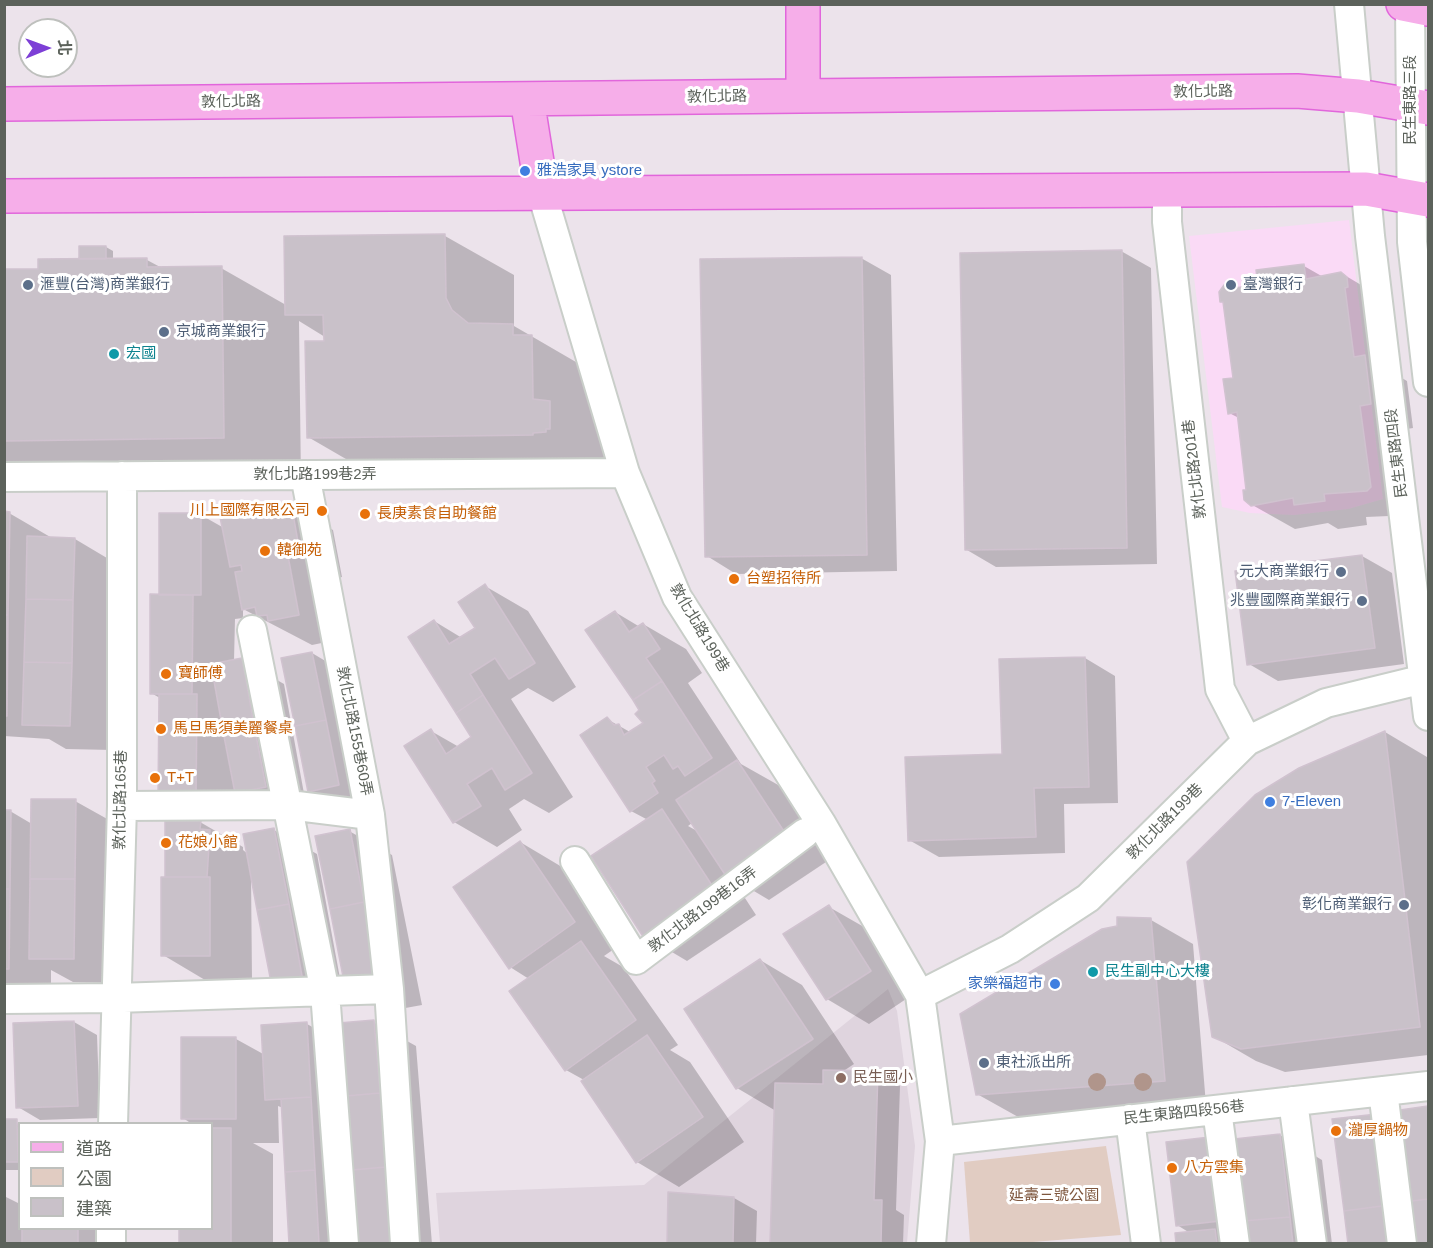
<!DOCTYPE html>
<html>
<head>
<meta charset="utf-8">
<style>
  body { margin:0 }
  #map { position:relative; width:1433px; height:1248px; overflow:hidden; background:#ece3eb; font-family:Helvetica,"Noto Sans TC",sans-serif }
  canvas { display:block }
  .frame { position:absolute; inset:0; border:6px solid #5c625b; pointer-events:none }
  .legend { position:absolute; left:18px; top:1122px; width:195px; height:108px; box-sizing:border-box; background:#fff; border:2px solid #bec0bd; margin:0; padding:8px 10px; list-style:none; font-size:18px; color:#5c625b }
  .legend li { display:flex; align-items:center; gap:12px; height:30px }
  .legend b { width:30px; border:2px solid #bec0bd }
  .north { position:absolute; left:18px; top:18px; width:60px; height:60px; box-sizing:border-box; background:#fff; border:2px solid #bec0bd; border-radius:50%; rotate:89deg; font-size:16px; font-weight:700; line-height:24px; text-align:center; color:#5c625b }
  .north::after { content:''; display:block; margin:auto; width:21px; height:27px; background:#7d3fd6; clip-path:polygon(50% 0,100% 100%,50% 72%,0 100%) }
</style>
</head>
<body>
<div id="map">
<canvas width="1433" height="1248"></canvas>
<div class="frame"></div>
<ul class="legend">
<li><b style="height:8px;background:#f6aee9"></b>道路</li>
<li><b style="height:16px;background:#e1ccc2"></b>公園</li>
<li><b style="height:16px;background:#c9c1c9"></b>建築</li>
</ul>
<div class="north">北</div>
</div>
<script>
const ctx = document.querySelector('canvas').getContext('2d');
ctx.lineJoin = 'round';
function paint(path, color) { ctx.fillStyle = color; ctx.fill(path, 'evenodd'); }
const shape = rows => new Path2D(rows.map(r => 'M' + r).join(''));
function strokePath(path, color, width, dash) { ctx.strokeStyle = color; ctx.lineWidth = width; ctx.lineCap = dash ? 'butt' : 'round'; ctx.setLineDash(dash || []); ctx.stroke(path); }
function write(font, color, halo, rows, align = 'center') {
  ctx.font = font + ' Helvetica,"Noto Sans TC",sans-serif'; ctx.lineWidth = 6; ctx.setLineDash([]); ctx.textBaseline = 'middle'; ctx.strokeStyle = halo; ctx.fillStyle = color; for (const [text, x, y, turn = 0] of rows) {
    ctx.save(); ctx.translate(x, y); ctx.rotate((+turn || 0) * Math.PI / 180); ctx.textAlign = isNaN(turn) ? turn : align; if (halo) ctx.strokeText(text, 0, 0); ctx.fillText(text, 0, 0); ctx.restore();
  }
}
paint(shape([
  [1349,220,1383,499,1348,509,1294,515,1250,513,1222,507,1189,236]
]), '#fadaf6');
paint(shape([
  [888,989,897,1011,915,1146,907,1243,440,1243,436,1193,644,1185]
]), '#dfd4de');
paint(shape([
  [1106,1146,1121,1235,1020,1243,970,1243,964,1162]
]), '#e1ccc2');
paint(shape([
  [445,236,514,275,514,326,600,376,619,468,377,477,308,437,325,337,299,321,301,482,4,463,4,271,40,270,80,260,106,247,113,251,113,260,147,260,162,268,221,268,286,305],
  [1121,251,1151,268,1157,564,996,567,967,550],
  [861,258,891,275,897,571,736,574,707,556],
  [1304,266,1325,278,1341,273,1388,301,1395,374,1407,381,1413,428,1401,430,1412,515,1366,517,1367,525,1338,529,1328,523,1295,529,1247,502,1248,491,1239,418,1229,413,1234,380,1225,303,1222,301,1233,286,1238,289,1259,286],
  [290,505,333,530,342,577,330,580,341,639,312,645,243,609,243,618,235,619,234,661,242,660,284,684,307,810,238,794,238,821,202,821,159,797,160,698,151,693,160,596,201,515,224,528],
  [4,513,9,513,52,538,75,539,117,564,112,750,66,749,49,739,4,736],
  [1362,556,1392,573,1404,664,1278,681,1249,664],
  [485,586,528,611,576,687,553,702,528,688,511,699,573,797,549,813,524,799,509,809,522,830,497,847,454,822,406,747,431,731,459,747,474,738,434,621,462,638,477,628],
  [615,612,640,627,643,624,686,649,702,673,688,683,741,764,780,786,829,860,769,900,732,878,756,915,687,961,645,936,648,820,631,811,607,719,630,732,645,723],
  [692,823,699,832,688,826],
  [312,653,354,678,381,809,352,815,309,791],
  [1085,658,1115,676,1118,803,1064,804,1065,853,939,857,909,840,1003,756],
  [1385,732,1427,757,1428,1055,1285,1072,1256,1061,1213,1036],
  [75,801,118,825,116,983,73,982,51,970,51,993,4,991,4,811,10,811,32,824],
  [200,822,243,847,243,850,248,854,274,830,317,854,344,1000,272,981,251,873,252,980,205,980,163,955,167,879],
  [349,831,392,855,422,1005,389,1011,346,986],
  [520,842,562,867,617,947,604,956,623,967,678,1045,670,1050,690,1062,744,1142,679,1187,637,1162,584,1080,566,1070,529,979,510,967],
  [829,907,871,931,912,995,869,1024,827,999],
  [1151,920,1193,944,1206,1105,1020,1118,977,1094],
  [760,960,802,985,854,1064,842,1072,877,1073,900,1086,896,1210,904,1215,903,1244,772,1244,776,1111,737,1088,686,1009],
  [74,1022,97,1035,100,1118,40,1120,18,1107],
  [373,1022,416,1046,432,1244,290,1244,283,1108,278,1106,279,1143,253,1143,273,1154,273,1244,180,1244,212,1228,212,1124,192,1124,183,1118,236,1039,265,1055,263,1026,307,1024,343,1044],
  [1428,1108,1428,1244,1350,1244,1394,1112],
  [4,1121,21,1124,20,1170,4,1170],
  [1280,1135,1322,1160,1332,1244,1177,1244,1190,1233,1177,1225],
  [670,1194,734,1198,757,1211,756,1244,668,1244],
  [4,1196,20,1204,20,1228,120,1228,120,1244,4,1244]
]), '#0003');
const building = shape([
  [445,234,446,298,452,310,468,323,513,324,513,335,532,335,533,399,550,401,550,429,546,429,546,432,533,433,533,435,307,438,305,341,324,341,323,315,285,315,284,236,445,234],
  [79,246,106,246,106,259,79,259,79,246],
  [1122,250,1127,548,965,550,960,253,1122,250],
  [862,257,867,555,705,557,700,259,862,257],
  [147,258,147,267,222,266,224,438,4,441,4,269,38,269,38,259,147,258],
  [1304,264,1306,279,1341,272,1347,277,1348,287,1345,288,1354,357,1365,355,1371,404,1360,406,1371,487,1367,491,1324,494,1325,501,1294,505,1293,498,1251,506,1244,500,1243,490,1246,490,1237,412,1228,414,1223,379,1233,378,1223,302,1220,302,1219,292,1224,285,1234,284,1234,288,1258,285,1256,270,1304,264],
  [291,503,300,553,288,556,299,615,268,621,267,615,257,616,255,607,242,610,235,572,242,571,241,565,230,567,220,517,291,503],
  [4,511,10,512,8,615,4,615,4,511],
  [159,513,201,513,201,595,159,595,159,513],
  [27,536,75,538,73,600,26,599,27,536],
  [1362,555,1375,648,1247,665,1235,571,1362,555],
  [485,584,535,663,509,679,495,658,470,674,483,695,456,713,408,637,434,620,449,644,475,628,458,602,485,584],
  [150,594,193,595,192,694,150,694,150,594],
  [26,599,73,600,72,663,24,662,26,599],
  [615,611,629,632,643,623,660,649,646,658,662,681,633,700,585,630,615,611],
  [4,615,8,615,7,716,4,716,4,615],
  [312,652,326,720,295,726,281,658,312,652],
  [1085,657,1089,787,1034,788,1036,837,908,841,905,757,1002,754,999,659,1085,657],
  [242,658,254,725,223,731,211,664,242,658],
  [24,662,72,663,70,726,22,725,24,662],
  [662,681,712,758,685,776,678,766,673,769,664,755,646,767,655,781,652,783,658,793,630,812,580,735,607,717,614,725,619,724,624,735,643,723,635,714,639,710,633,700,662,681],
  [159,694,197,694,196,798,158,798,159,694],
  [483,695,532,773,505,790,492,768,467,784,481,806,453,823,404,746,431,729,446,754,471,737,456,713,483,695],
  [326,720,339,785,308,792,295,726,326,720],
  [254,725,266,787,235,793,223,731,254,725],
  [1385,731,1420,1027,1241,1049,1212,1037,1187,862,1255,795,1299,768,1385,731],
  [737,760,787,836,726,876,676,800,737,760],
  [31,799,76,799,75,879,30,879,31,799],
  [662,809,715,890,644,938,591,856,662,809],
  [4,810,11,810,10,889,4,889,4,810],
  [165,821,201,821,200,829,210,830,207,877,165,877,165,821],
  [274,828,289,904,257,910,243,834,274,828],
  [350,829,364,902,330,909,315,836,350,829],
  [520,841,575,922,509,969,453,887,520,841],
  [161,877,210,877,210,956,161,956,161,877],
  [30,879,75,879,74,959,29,959,30,879],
  [4,889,10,889,9,969,4,969,4,889],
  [364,902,380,981,345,987,330,909,364,902],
  [289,904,302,976,271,982,257,910,289,904],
  [829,905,871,971,826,1000,783,934,829,905],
  [1117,917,1151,918,1165,1081,976,1095,960,1014,1102,929,1117,926,1117,917],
  [581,941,636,1020,565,1071,509,991,581,941],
  [760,959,813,1039,736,1089,684,1009,760,959],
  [374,1020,380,1093,346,1096,339,1023,374,1020],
  [74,1021,78,1106,16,1108,13,1023,74,1021],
  [307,1022,311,1097,265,1100,261,1025,307,1022],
  [647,1035,703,1117,636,1163,581,1081,647,1035],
  [181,1037,236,1037,236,1119,181,1119,181,1037],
  [823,1070,878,1071,874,1200,882,1200,881,1244,770,1244,775,1083,823,1084,823,1070],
  [380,1093,386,1167,352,1170,346,1096,380,1093],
  [311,1097,315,1170,285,1172,281,1099,311,1097],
  [1428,1106,1428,1199,1404,1202,1393,1111,1428,1106],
  [1386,1113,1397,1204,1344,1211,1332,1119,1386,1113],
  [4,1119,17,1119,18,1162,4,1162,4,1119],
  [212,1128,231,1128,231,1244,179,1244,179,1228,212,1228,212,1128],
  [1280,1134,1290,1217,1243,1221,1234,1139,1280,1134],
  [1210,1137,1220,1221,1176,1226,1166,1142,1210,1137],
  [386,1167,392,1244,358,1244,352,1170,386,1167],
  [315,1170,319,1244,289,1244,285,1172,315,1170],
  [668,1192,734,1197,733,1244,667,1244,668,1192],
  [1428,1199,1428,1244,1409,1244,1404,1202,1428,1199],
  [1397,1204,1402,1244,1348,1244,1344,1211,1397,1204],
  [1290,1217,1293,1244,1246,1244,1243,1221,1290,1217],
  [22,1228,78,1228,78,1244,22,1244,22,1228],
  [1215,1229,1217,1244,1176,1244,1175,1233,1215,1229]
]);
paint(building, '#c9c1c9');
strokePath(building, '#d0c2cf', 1.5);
const minor = shape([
  [1349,4,1370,236,1428,716],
  [1410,4,1412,242,1428,382],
  [1167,191,1167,222,1220,689,1247,741],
  [542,193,625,473,677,597,821,823,920,995,940,1141,931,1244],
  [305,475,370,815,389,989,405,1244],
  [4,477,625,473],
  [252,630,325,992,344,1244],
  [122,806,289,805,370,815],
  [575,861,636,960,805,833],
  [920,995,1010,949,1088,898,1247,741,1326,703,1424,679],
  [4,999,116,998,389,989],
  [1383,1091,1402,1244],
  [1293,1101,1312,1244],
  [1217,1110,1235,1244],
  [1130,1119,1146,1244],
  [113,1124,122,806,122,476],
  [940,1141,1428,1086],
  [111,1244,111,1228]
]);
const major = shape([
  [803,4,803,96],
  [1403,4,1428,9],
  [527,99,542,193],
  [4,104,1297,91,1358,96,1428,108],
  [4,196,1366,189,1428,200]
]);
strokePath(minor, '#c9cec9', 32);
strokePath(major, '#e166db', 36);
strokePath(minor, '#fff', 28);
strokePath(major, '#f6aee9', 33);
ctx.fillStyle = '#b0958b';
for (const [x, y] of [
  [1097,1082],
  [1143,1082]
]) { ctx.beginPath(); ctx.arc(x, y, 9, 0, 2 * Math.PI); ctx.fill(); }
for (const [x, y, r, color] of [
  [525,171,6,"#3f7fe0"],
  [28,285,6,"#5c6f8a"],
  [1231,285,6,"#5c6f8a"],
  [164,332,6,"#5c6f8a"],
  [114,354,6,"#0f9aa8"],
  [322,511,6,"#e8710a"],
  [365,514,6,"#e8710a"],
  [265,551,6,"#e8710a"],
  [1341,572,6,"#5c6f8a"],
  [734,579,6,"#e8710a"],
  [1362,601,6,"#5c6f8a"],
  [166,674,6,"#e8710a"],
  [161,729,6,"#e8710a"],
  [155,778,6,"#e8710a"],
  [1270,802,6,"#3f7fe0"],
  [166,843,6,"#e8710a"],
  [1404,905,6,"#5c6f8a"],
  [1093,972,6,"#0f9aa8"],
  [1055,984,6,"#3f7fe0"],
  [984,1063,6,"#5c6f8a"],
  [841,1078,6,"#8d6e63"],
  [1336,1131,6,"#e8710a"],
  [1172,1168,6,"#e8710a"]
]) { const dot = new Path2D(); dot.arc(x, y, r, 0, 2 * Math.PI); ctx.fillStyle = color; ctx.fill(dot); strokePath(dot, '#fff', 2); }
write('15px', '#5c625b', '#fff', [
  ["敦化北路",1203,92,-1],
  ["敦化北路",717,97,-1],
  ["民生東路三段",1411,100,-90],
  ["敦化北路",231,102,-1],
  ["民生東路四段",1397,453,-97],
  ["敦化北路201巷",1195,469,-97],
  ["敦化北路199巷2弄",315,475],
  ["敦化北路199巷",699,628,59],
  ["敦化北路155巷60弄",354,731,79],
  ["敦化北路165巷",121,800,-89],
  ["敦化北路199巷",1165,822,-45],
  ["敦化北路199巷16弄",703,910,-37],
  ["民生東路四段56巷",1184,1113,-6]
]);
write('15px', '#366cbe', '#fff', [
  ["雅浩家具 ystore",537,171],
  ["7-Eleven",1282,802],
  ["家樂福超市",1043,984,"right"]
], 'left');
write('15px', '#4e5e75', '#fff', [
  ["滙豐(台灣)商業銀行",40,285],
  ["臺灣銀行",1243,285],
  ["京城商業銀行",176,332],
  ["元大商業銀行",1329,572,"right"],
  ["兆豐國際商業銀行",1350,601,"right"],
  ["彰化商業銀行",1392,905,"right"],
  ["東社派出所",996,1063]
], 'left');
write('15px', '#0d838f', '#fff', [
  ["宏國",126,354],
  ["民生副中心大樓",1105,972]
], 'left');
write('15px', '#c56008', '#fff', [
  ["川上國際有限公司",310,511,"right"],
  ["長庚素食自助餐館",377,514],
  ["韓御苑",277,551],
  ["台塑招待所",746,579],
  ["寶師傅",178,674],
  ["馬旦馬須美麗餐桌",173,729],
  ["T+T",167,778],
  ["花娘小館",178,843],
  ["瀧厚鍋物",1348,1131],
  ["八方雲集",1184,1168]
], 'left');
write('15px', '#785e54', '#fff', [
  ["民生國小",853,1078]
], 'left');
write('15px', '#7e563d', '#fff', [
  ["延壽三號公園",1054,1196]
]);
</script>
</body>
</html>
